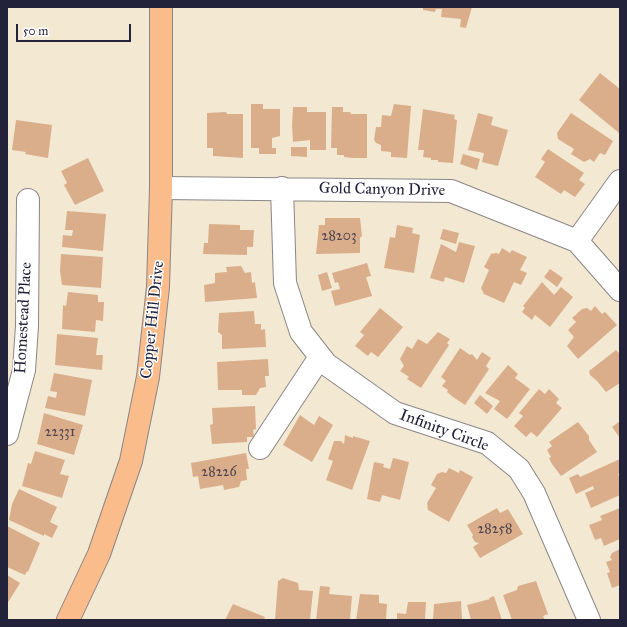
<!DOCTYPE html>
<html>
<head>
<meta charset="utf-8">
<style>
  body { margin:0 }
  #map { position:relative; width:627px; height:627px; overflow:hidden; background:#f3e9d3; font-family:"IM FELL Great Primer",serif }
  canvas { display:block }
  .frame { position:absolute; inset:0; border:8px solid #22223b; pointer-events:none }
  .scale { position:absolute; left:16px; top:24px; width:115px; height:18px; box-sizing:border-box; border:2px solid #22223b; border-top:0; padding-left:5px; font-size:12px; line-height:14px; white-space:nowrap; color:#22223b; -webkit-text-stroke:3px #fff; paint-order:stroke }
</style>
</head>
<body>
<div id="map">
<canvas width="627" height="627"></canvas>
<div class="frame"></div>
<div class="scale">50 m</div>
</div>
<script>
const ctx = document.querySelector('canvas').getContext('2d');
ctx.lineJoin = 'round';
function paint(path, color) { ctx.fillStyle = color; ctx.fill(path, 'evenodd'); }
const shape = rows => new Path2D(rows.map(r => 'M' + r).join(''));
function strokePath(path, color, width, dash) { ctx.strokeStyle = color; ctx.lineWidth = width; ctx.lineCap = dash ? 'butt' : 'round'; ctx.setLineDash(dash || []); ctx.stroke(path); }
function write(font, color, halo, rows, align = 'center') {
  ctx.font = font + ' "IM FELL Great Primer",serif'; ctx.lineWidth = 3; ctx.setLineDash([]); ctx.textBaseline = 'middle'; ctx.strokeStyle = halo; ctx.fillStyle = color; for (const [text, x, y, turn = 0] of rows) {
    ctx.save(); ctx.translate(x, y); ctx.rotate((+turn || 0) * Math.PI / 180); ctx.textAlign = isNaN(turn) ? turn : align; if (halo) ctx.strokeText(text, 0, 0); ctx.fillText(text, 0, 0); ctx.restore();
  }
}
paint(shape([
  [423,7,472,7,466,28,460,27,461,19,441,17,442,9,436,9,435,12,423,10],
  [600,73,620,89,619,133,579,100],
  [251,104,263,104,263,109,280,109,280,136,272,138,272,148,276,148,276,154,259,154,259,148,251,148],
  [394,104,411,106,407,158,391,157,391,152,381,151,381,145,376,143,374,140,376,127,381,127,382,115,391,116],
  [293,107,307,107,307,112,326,112,326,150,310,150,310,140,293,142,292,126],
  [332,107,343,107,343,112,350,112,351,114,367,114,367,158,352,158,344,157,344,155,337,155,337,148,331,148],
  [423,109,455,115,454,119,457,120,453,163,438,162,438,160,431,160,431,158,423,157,424,150,418,150],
  [226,112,227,114,243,114,243,158,213,156,213,148,207,148,207,113],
  [478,113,493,117,491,125,508,130,498,166,482,162,484,153,468,150],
  [571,113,613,141,605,155,600,153,594,162,590,159,584,162,571,154,574,149,558,139,557,133],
  [16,120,52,125,48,158,25,154,26,152,12,150],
  [291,147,307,147,307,157,291,156],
  [548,149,584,173,579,180,585,184,575,197,564,190,561,194,535,177,545,162,541,159],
  [463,154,480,159,477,170,460,164],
  [88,158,104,191,75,205,64,185,67,183,61,171],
  [67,211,106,214,103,251,62,247,63,235,72,236,73,230,65,230],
  [325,218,360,218,362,236,360,238,360,253,316,254,319,225,325,225],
  [209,224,240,225,240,230,254,230,253,247,247,247,247,255,203,254,204,243,208,243],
  [397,225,413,228,412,233,420,235,414,273,384,268,390,237,395,238],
  [443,229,459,233,456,244,440,239],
  [459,242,475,246,464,283,445,277,444,282,430,278,441,244,456,252],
  [502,248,510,253,512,250,527,257,520,270,527,273,521,285,514,282,504,303,484,294,481,288,489,270,484,267,491,254,496,253,499,254],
  [61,254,103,257,101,288,62,285,60,271],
  [367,263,371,276,366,277,372,296,335,306,331,291,340,289,338,282,335,283,332,273],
  [241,266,245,273,251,272,252,283,255,282,257,298,205,302,204,285,215,283,215,273,227,272,226,267],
  [550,269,563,278,557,287,544,277],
  [327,272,332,288,322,291,318,275],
  [542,282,554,295,561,287,573,297,550,327,535,315,532,320,522,312,525,308,523,306],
  [68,292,98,295,98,302,104,302,103,321,96,320,95,332,62,329,63,305,66,306],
  [595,306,602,314,605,312,617,325,578,359,567,346,574,337,568,330,576,322,572,318,582,309,587,308,591,311],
  [380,308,403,327,378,357,371,352,368,356,355,346,364,335,360,332],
  [254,311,255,324,261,324,261,330,265,329,266,347,222,349,222,335,218,332,219,313],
  [438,332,450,339,447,343,449,345,421,388,407,379,409,377,400,371,404,366,400,359,407,346,412,349,418,339,427,344],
  [57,334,98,338,96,355,103,355,102,370,55,365],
  [460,348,470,355,472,354,477,360,482,352,491,358,486,366,489,369,465,405,453,397,447,392,448,390,442,386,446,381,441,377],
  [616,350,620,354,620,383,606,392,597,381,590,375,589,371],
  [268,359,269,376,265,376,266,387,260,388,256,395,242,395,242,390,218,390,217,362],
  [508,365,518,374,515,378,530,389,507,419,494,409,500,401,485,393],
  [54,373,92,380,85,416,45,408,48,396,56,398,57,392,50,391],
  [539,389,545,394,549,389,559,399,556,403,562,408,537,437,531,432,526,437,514,426,523,416,519,413],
  [480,395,493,406,487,414,474,403],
  [255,406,256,429,253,430,254,437,247,437,247,442,212,444,210,425,213,424,212,408],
  [44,413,83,425,74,455,37,444],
  [300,415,314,425,319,416,333,425,312,462,283,445],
  [620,421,620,438,612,427],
  [578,422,589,436,589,440,597,452,561,476,552,464,549,458,551,457,547,450,552,446,549,442],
  [345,435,353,438,353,436,370,441,352,490,326,480,333,461,328,459,334,441,341,441,344,444],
  [35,451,65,460,60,474,69,476,62,498,22,486,28,463,31,464],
  [246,453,249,469,246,469,247,480,241,481,239,487,224,490,223,485,200,489,198,476,193,477,191,463],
  [393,458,409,462,400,500,382,495,380,502,367,499,374,462,384,464,383,467,390,469],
  [620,459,620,473,618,474,620,479,620,495,591,508,585,493,594,489,593,486,576,494,569,478,578,474,580,477],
  [449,468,459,473,460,470,473,477,449,522,428,510,427,503,436,488,431,485,437,474,442,472,446,473],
  [19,489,57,507,50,522,58,526,52,538,44,534,44,536,9,520,12,504],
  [497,508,500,513,508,509,523,534,480,558,473,547,479,543,475,542,472,537,473,535,467,525],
  [620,508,620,539,604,546,601,538,595,540,589,525,602,520,600,516],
  [7,526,40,543,28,572,27,571,25,575,7,567],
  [620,549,620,585,612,588,607,573,610,572,606,562,612,560,610,557,612,553],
  [7,575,20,583,7,604],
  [283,578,298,583,299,590,313,591,310,620,275,620,278,581],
  [536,581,548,614,543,616,545,620,512,620,503,595,517,590,518,586],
  [320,586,330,587,329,594,352,596,350,620,316,620],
  [360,594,379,595,379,603,387,604,386,620,356,620],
  [494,596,502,620,471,620,467,605,490,599,489,598],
  [461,601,462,620,433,620,434,604],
  [408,602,426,602,425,620,397,620,397,613,406,614],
  [233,604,265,617,264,620,225,620]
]), '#daae8b');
const minor = shape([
  [161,188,451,191,577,241,620,290],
  [282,188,285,283,301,332,326,364,395,413,487,443,519,469,534,493,589,620],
  [577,241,620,181],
  [7,434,24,370,27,326,28,200],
  [260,448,320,357]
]);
const major = shape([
  [68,620,99,554,131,461,148,377,158,287,161,188,161,7]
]);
strokePath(minor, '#8a8687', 24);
strokePath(major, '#8a8687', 24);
strokePath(minor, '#fff', 22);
strokePath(major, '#fabc8b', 22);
write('14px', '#50454f', null, [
  ["28203",339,237],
  ["22331",60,433],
  ["28226",219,473],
  ["28258",495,530]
]);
write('16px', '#22223b', '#fff', [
  ["Gold Canyon Drive",382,190,1],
  ["Homestead Place",24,318,-87],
  ["Copper Hill Drive",153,320,-84],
  ["Infinity Circle",444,431,20]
]);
</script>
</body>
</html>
